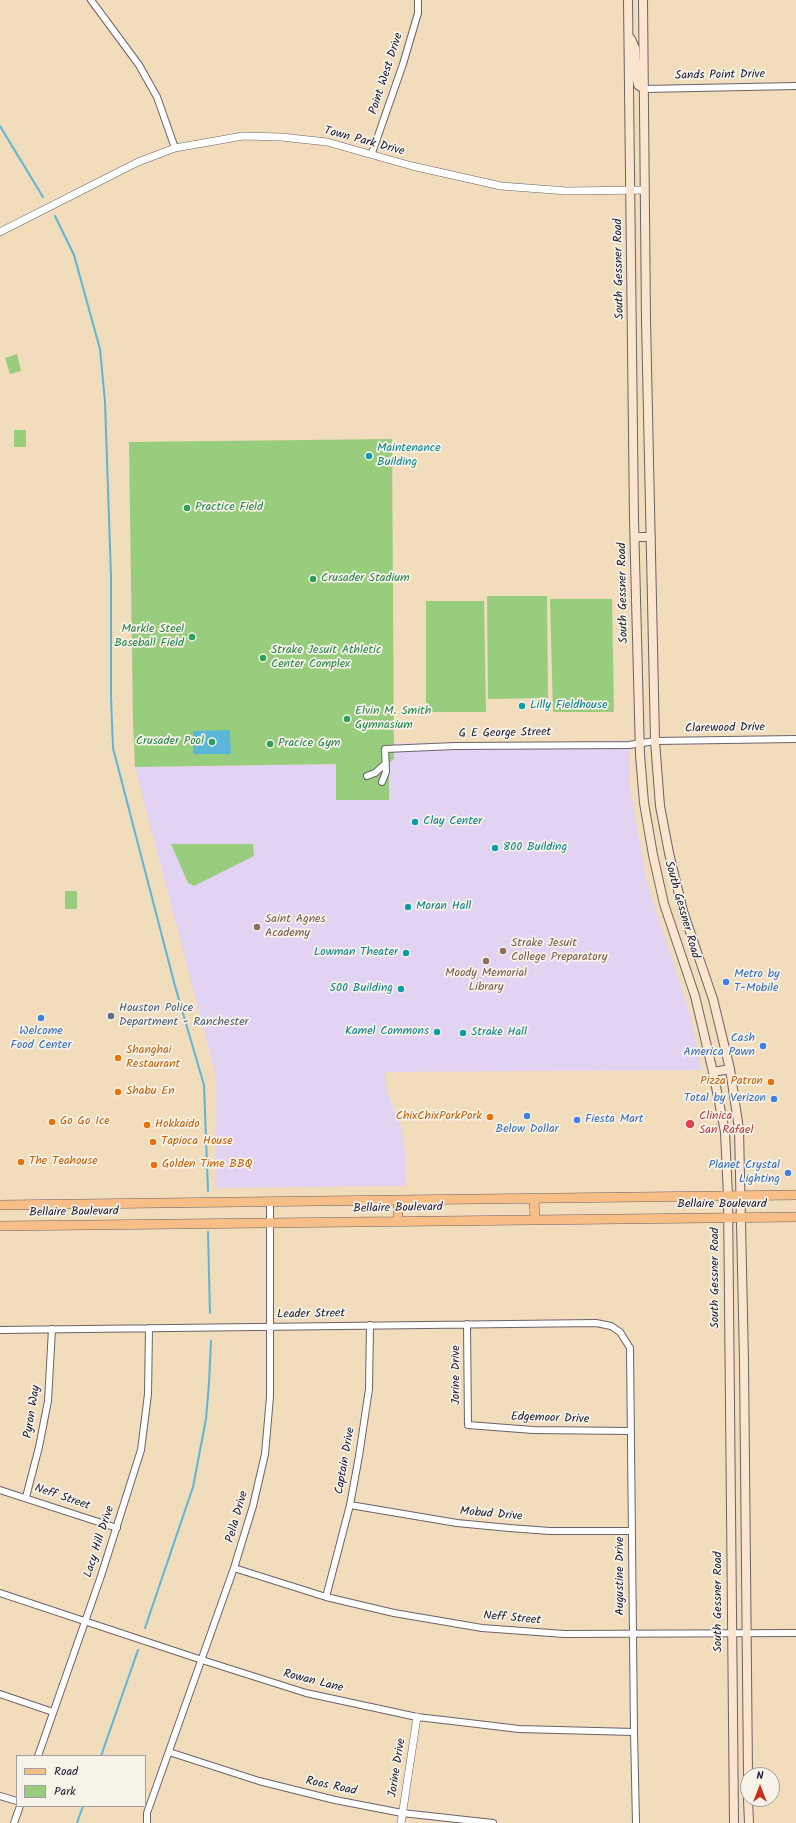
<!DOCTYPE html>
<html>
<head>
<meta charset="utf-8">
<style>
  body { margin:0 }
  #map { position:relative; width:796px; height:1823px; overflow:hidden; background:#f1dcbb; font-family:Kalam,sans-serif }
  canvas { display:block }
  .legend { position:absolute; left:16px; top:1755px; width:130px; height:52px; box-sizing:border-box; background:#f7f3e8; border:1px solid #a29fa3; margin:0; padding:5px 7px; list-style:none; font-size:12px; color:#22223b }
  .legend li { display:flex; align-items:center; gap:8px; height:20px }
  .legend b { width:20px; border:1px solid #a29fa3 }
  .north { position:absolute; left:740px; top:1767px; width:40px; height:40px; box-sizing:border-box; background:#f7f3e8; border:1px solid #a29fa3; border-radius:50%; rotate:0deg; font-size:11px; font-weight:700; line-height:16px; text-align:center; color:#22223b }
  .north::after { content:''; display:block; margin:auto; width:14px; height:18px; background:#c8321e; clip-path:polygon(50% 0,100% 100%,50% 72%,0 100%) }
</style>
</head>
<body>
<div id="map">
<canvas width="796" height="1823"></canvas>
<ul class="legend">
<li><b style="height:5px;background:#f7be88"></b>Road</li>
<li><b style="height:11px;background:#99cd7e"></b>Park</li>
</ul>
<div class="north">N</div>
</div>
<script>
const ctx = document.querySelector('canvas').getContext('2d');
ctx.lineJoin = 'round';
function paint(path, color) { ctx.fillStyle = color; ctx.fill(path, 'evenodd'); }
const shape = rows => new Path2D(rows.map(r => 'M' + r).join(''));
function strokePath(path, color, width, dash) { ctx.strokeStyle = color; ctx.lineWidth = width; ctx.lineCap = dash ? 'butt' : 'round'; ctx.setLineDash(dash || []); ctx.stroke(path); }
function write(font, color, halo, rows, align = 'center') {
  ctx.font = font + ' Kalam,sans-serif'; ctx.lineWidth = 3.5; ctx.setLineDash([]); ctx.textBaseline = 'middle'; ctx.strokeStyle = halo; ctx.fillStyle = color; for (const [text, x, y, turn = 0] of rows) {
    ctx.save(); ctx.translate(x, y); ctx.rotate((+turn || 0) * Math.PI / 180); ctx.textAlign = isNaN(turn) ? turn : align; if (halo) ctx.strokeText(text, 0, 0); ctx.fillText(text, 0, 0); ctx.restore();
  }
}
paint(shape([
  [630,740,630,786,646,879,691,1017,702,1070,385,1072,387,1092,401,1126,405,1150,406,1186,216,1188,215,1073,135,767,336,764,337,800,389,800,389,768,390,762,394,759,394,743,512,745]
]), '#e3d3f2');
paint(shape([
  [17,354,21,371,10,374,5,358],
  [14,430,26,430,26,447,14,447],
  [392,439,394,759,390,762,389,768,389,800,336,800,336,764,135,767,133,722,129,442],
  [487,596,547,596,548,698,488,699],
  [550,599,612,599,614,712,553,712],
  [426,601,484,601,486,712,426,712],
  [171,844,253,844,254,856,194,886,188,883],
  [65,891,77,891,77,909,65,909]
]), '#99cd7e');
paint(shape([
  [230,730,231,754,193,754,193,731]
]), '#5cb6d9');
strokePath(shape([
  [0,126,43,197],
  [55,216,74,255,100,349,105,402,111,576,111,698,113,748,175,986,204,1085,208,1191],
  [208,1232,210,1313],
  [145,1628,193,1487,206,1419,209,1383,211,1341],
  [101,1756,138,1650],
  [77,1823,83,1806]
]), '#5cb6d9', 2);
const minor = shape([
  [91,0,139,65,157,97,175,148],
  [644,89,796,86],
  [372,153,403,64,418,13,418,0],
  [367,776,375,773,385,764],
  [382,782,386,772,385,749,455,746,629,745,655,741,796,739],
  [467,1324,468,1425,533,1430,631,1431],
  [0,1330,596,1323,611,1326,620,1332,630,1348,634,1732,636,1823],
  [0,1490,117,1528],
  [26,1497,39,1447,48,1401,52,1329],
  [350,1505,457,1523,509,1528,550,1531,632,1531],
  [234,1568,326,1597,394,1613,482,1628,564,1634,796,1633],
  [0,1593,202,1660,306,1693,417,1717,469,1723,519,1729,634,1732],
  [326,1597,350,1505,359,1456,369,1389,370,1325],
  [0,1694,53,1712],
  [169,1752,259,1781,335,1800,402,1813,493,1823],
  [38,1756,101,1576,141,1450,148,1394,149,1328],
  [0,1796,17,1801],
  [14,1823,20,1806],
  [147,1823,147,1813,234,1568,253,1506,265,1454,270,1397,270,1202]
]);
const tertiary = shape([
  [0,232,138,162,175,148,243,136,281,137,327,142,412,166,501,186,567,191,644,190],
  [401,1823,417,1717]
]);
const secondary = shape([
  [628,0,634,520,640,755,644,803,653,855,664,904,695,996,713,1072,725,1132,728,1196,734,1823],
  [643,0,646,320,655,741,660,806,669,853,683,911,713,999,730,1069,739,1129,744,1361,748,1775],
  [631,39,635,48,636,76,638,85,644,89],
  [635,537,651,537],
  [713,1072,730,1069],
  [748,1799,749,1823]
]);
const primary = shape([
  [534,1199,535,1219],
  [398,1200,398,1221],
  [0,1205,796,1195],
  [0,1226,796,1217]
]);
strokePath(minor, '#6a6368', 8);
strokePath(tertiary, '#6a6368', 8);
strokePath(secondary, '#6a6368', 10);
strokePath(primary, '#6a6368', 10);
strokePath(minor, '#fff', 6);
strokePath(tertiary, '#fff', 7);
strokePath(secondary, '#fce5cf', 8);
strokePath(primary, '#f7be88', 9);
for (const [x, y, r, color] of [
  [369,456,4,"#0f9aa8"],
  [187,508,4,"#2e9e5b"],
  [313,579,4,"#2e9e5b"],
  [192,637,4,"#2e9e5b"],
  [263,658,4,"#2e9e5b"],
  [522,706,4,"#0f9aa8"],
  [347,719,4,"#2e9e5b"],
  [212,742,4,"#2e9e5b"],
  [270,744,4,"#2e9e5b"],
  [415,822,4,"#0f9aa8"],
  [495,848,4,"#0f9aa8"],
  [408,907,4,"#0f9aa8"],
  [257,927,4,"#8d6e63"],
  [503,951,4,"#8d6e63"],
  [406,953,4,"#0f9aa8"],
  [486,961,4,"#8d6e63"],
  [726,982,4,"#3f7fe0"],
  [401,989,4,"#0f9aa8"],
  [111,1016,4,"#5c6f8a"],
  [41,1018,4,"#3f7fe0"],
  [437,1032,4,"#0f9aa8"],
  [463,1033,4,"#0f9aa8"],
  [763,1046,4,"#3f7fe0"],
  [118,1058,4,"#e8710a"],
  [771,1082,4,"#e8710a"],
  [118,1092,4,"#e8710a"],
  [774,1099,4,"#3f7fe0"],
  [527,1116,4,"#3f7fe0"],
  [490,1117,4,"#e8710a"],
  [577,1120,4,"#3f7fe0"],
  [52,1122,4,"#e8710a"],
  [690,1124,5,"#e0444e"],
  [147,1125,4,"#e8710a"],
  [153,1142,4,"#e8710a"],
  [21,1162,4,"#e8710a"],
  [154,1165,4,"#e8710a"],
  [788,1173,4,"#3f7fe0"]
]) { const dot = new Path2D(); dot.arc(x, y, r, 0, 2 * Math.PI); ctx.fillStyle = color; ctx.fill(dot); strokePath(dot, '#f7f3e8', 1.5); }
write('12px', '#22223b', '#f7f3e8', [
  ["Point West Drive",387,74,-72],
  ["Sands Point Drive",720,76,-1],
  ["Town Park Drive",364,142,15],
  ["South Gessner Road",620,269,-91],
  ["South Gessner Road",624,593,-91],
  ["Clarewood Drive",725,729,-1],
  ["G E George Street",505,734,-1],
  ["South Gessner Road",681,910,74],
  ["Bellaire Boulevard",722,1205],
  ["Bellaire Boulevard",398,1209,-1],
  ["Bellaire Boulevard",74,1213,-1],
  ["South Gessner Road",716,1278,-90],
  ["Leader Street",311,1315,-1],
  ["Jorine Drive",457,1375,-90],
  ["Pyron Way",33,1412,-81],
  ["Edgemoor Drive",550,1419,2],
  ["Captain Drive",346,1461,-80],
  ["Neff Street",62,1498,19],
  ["Mobud Drive",491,1515,5],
  ["Pella Drive",238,1517,-74],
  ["Lacy Hill Drive",100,1542,-72],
  ["Augustine Drive",621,1576,-90],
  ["South Gessner Road",719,1602,-90],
  ["Neff Street",512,1619,5],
  ["Rowan Lane",313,1682,14],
  ["Jorine Drive",398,1768,-81],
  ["Roos Road",331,1787,12]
]);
write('12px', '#0d838f', '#f7f3e8', [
  ["Maintenance",377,449],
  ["Building",377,463],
  ["Lilly Fieldhouse",530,706],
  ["Clay Center",423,822],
  ["800 Building",503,848],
  ["Moran Hall",416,907],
  ["Lowman Theater",398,953,"right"],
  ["500 Building",393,989,"right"],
  ["Kamel Commons",429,1032,"right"],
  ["Strake Hall",471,1033]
], 'left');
write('12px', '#27864d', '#f7f3e8', [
  ["Practice Field",195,508],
  ["Crusader Stadium",321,579],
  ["Markle Steel",184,630,"right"],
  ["Baseball Field",184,644,"right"],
  ["Strake Jesuit Athletic",271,651],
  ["Center Complex",271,665],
  ["Elvin M. Smith",355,712],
  ["Gymnasium",355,726],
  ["Crusader Pool",204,742,"right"],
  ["Pracice Gym",278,744]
], 'left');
write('12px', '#785e54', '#f7f3e8', [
  ["Saint Agnes",265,920],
  ["Academy",265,934],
  ["Strake Jesuit",511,944],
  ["College Preparatory",511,958],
  ["Moody Memorial",486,974,"center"],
  ["Library",486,988,"center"]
], 'left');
write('12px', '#366cbe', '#f7f3e8', [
  ["Metro by",734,975,"left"],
  ["T-Mobile",734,989,"left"],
  ["Welcome",41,1032,"center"],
  ["Food Center",41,1046,"center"],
  ["Cash",755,1039],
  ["America Pawn",755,1053],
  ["Total by Verizon",766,1099],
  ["Fiesta Mart",585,1120,"left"],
  ["Below Dollar",527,1130,"center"],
  ["Planet Crystal",780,1166],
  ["Lighting",780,1180]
], 'right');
write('12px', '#4e5e75', '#f7f3e8', [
  ["Houston Police",119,1009],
  ["Department - Ranchester",119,1023]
], 'left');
write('12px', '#c56008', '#f7f3e8', [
  ["Shanghai",126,1051],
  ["Restaurant",126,1065],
  ["Pizza Patron",763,1082,"right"],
  ["Shabu En",126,1092],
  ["ChixChixPorkPork",482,1117,"right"],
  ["Go Go Ice",60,1122],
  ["Hokkaido",155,1125],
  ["Tapioca House",161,1142],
  ["The Teahouse",29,1162],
  ["Golden Time BBQ",162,1165]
], 'left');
write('12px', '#be3a42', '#f7f3e8', [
  ["Clinica",699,1117],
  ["San Rafael",699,1131]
], 'left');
</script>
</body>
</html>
